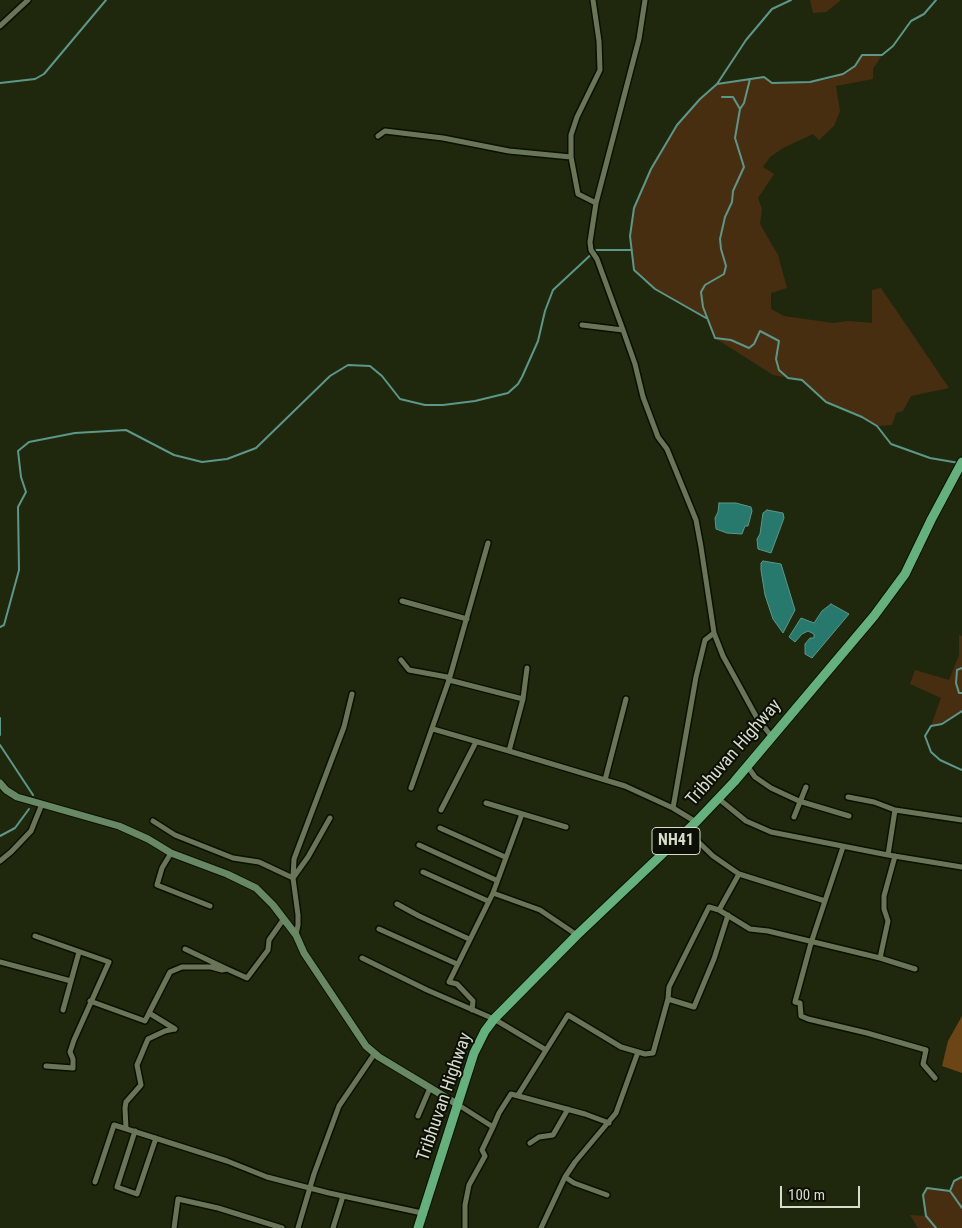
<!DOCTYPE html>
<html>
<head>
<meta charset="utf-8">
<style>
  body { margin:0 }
  #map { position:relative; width:962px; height:1228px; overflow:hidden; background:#1f280d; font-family:"Roboto Condensed",sans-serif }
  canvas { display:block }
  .scale { position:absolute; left:780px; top:1186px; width:80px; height:22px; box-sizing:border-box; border:2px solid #d6ddcc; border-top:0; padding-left:6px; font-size:15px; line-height:18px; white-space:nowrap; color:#d6ddcc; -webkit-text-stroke:4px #0b0f05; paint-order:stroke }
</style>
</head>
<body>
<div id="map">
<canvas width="962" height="1228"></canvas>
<div class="scale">100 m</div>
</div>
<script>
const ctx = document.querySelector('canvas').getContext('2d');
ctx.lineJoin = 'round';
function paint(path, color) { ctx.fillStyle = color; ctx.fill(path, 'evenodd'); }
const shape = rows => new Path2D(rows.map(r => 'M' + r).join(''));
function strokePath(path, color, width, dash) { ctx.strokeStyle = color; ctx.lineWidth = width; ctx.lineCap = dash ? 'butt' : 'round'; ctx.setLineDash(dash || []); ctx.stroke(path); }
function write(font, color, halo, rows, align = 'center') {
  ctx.font = font + ' "Roboto Condensed",sans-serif'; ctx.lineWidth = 4; ctx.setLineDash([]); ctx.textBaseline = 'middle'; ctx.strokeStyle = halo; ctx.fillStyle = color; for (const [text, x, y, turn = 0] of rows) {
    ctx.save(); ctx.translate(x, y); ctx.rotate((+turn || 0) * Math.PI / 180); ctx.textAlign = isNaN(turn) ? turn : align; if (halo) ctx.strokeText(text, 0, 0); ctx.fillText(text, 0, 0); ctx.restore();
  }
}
paint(shape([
  [810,0,841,0,826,12,813,13],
  [862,55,882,55,873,69,873,79,836,86,840,111,834,126,819,140,813,134,783,148,770,157,763,167,774,174,758,198,762,209,760,224,778,255,787,288,771,293,771,309,784,316,833,323,848,321,872,323,872,290,881,288,949,388,911,396,903,411,896,413,892,425,877,426,862,417,826,402,802,380,773,375,715,338,708,319,655,289,634,270,630,236,634,208,651,169,677,125,700,99,717,84,755,77,764,77,772,83,781,83,810,82,829,79,843,74,855,66],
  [959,635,962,636,962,711,942,724,931,726,941,698,910,684,915,670,949,680,959,655],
  [962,1177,962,1228,918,1228,910,1215,926,1216,923,1195,927,1188,950,1191,954,1181]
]), '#482e10');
paint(shape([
  [962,1016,962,1073,942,1066,948,1041]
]), '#6c4517');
const water = shape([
  [719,503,736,503,751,507,752,511,748,526,745,526,742,534,727,533,716,529,715,518,718,512,719,503],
  [767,510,783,513,784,518,771,553,758,549,757,539,760,534,763,513,767,510],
  [763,561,781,564,795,610,783,633,773,619,765,595,761,570,761,563,763,561],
  [831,604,849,614,812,658,805,654,805,644,810,638,814,638,814,634,808,631,802,634,795,642,789,637,801,618,814,623,822,611,831,604]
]);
paint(water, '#27796d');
strokePath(water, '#5c978a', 1);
strokePath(shape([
  [0,83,35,79,44,74,106,0],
  [717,84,764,77,772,83,810,82,843,74,855,66,862,55,882,55,893,46,911,21,924,14,936,0],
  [722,97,733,97,740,109,735,138,744,167,733,191,732,202,725,217,720,239,721,249,726,266,724,274,705,285,701,292,703,307,715,338,731,340,749,348,754,344,760,331,779,341,776,359,779,370,788,378,802,380,826,402,862,417,877,426,891,444,930,458,959,463],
  [740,109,744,103,750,79],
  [706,318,655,289,634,270,630,236,634,208,651,169,677,125,700,99,717,84,746,40,772,9,791,0],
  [0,627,4,625,19,570,18,507,26,492,21,477,18,451,29,442,75,433,126,430,174,455,202,462,227,459,256,448,330,376,348,365,370,366,382,376,400,399,425,405,443,405,475,401,508,393,518,384,522,377,538,341,545,311,553,290,596,250,632,250],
  [962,668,957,670,956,683,959,693,962,693],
  [962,711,942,724,931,726,925,736,931,752,940,760,962,770],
  [0,718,0,735],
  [0,745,33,795],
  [0,836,15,828,29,809],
  [962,1177,954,1181,950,1191,962,1208],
  [936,1228,926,1216,923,1195,927,1188,950,1191]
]), '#5c978a', 2);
const street = shape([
  [593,0,599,41,600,70,577,117,571,135,571,157,578,194,596,203,590,242,591,250,597,259,623,330,635,364,643,397,658,437,667,449,696,520,701,547,714,633,723,656,757,718,772,737],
  [0,26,28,0],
  [378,136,385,131,443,138,509,151,571,157],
  [596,203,639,39,645,0],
  [582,325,623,330],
  [402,601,467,619],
  [401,660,409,670,447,677,449,680,523,699],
  [433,729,509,751,625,786,673,808,696,822],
  [509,751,523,699,527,668],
  [748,767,755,777,771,788,799,801,849,816],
  [605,780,626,699],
  [411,788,449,680,488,543],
  [848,797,874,802,895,810,962,820],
  [719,799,746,821,771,832,888,855,962,867],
  [486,803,566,827],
  [673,808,696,677,705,640,714,633],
  [441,810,476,742],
  [794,817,806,787],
  [153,821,175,835,233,858,259,862,293,878,308,857,330,818],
  [440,828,505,857],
  [687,831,713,856,739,874,825,901],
  [419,845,496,880],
  [843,847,811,943,795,1002,800,1003,801,1016,808,1019,867,1033,926,1050,923,1064,935,1078],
  [171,853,162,868,157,885,210,906],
  [888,855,895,810],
  [0,861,11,852,31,831,42,804],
  [423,872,488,901],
  [493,893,522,814],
  [397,904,419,916,469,939],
  [719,910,739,874],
  [379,929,457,964],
  [296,935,298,925,298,915,293,878,294,859,344,727,352,694],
  [35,936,109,962,74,1040,70,1052,73,1059,73,1068,46,1066],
  [185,949,227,969],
  [362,958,427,990,494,1019,546,1050],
  [880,958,888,921,884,909,884,896,895,856],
  [0,962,71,981],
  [668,999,669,987,709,907,719,910,750,929,768,931,880,958,915,969],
  [90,1001,145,1021,149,1013],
  [63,1010,79,952],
  [472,1010,473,1001,457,984,449,982,493,893,540,910,577,935],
  [175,1029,149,1013,170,972,182,967,211,967,222,970,227,969,247,978,268,950,269,940,283,920],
  [518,1095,568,1015,621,1047,645,1054,653,1053,668,999,694,1007,714,959,728,915],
  [457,1104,493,1127,482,1150,485,1156,469,1185,465,1205,465,1228],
  [418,1116,430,1088],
  [493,1127,499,1113,511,1094,585,1114,609,1123],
  [126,1128,125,1108,126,1102,141,1085,137,1065,148,1039,165,1031,174,1029],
  [135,1131,117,1187,137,1194,156,1138],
  [530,1143,539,1137,553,1135,568,1109],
  [565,1177,574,1183,607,1195],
  [95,1182,114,1125,227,1161,267,1177,329,1193,422,1213],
  [174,1228,178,1199,218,1208,282,1228],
  [298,1228,314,1174,339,1106,375,1053],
  [333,1228,343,1196],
  [541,1228,565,1177,575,1162,616,1113,638,1052]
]);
const secondary = shape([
  [0,783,6,790,17,797,119,826,148,839,171,853,227,874,256,888,273,905,296,935,304,953,366,1046,379,1057,457,1104]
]);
const highway = shape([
  [418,1228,474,1053,485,1031,494,1019,577,935,696,822,734,782,874,616,905,574,932,518,962,462]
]);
strokePath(street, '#091000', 8);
strokePath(secondary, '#091000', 9);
strokePath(highway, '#091000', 11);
strokePath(street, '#6a7557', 5);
strokePath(secondary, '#688763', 7);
strokePath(highway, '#65b17e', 9);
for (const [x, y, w] of [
  [676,841,48]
]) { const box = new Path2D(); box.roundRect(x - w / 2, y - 13.5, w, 27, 4); ctx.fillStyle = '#0b0f05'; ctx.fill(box); strokePath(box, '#d6ddcc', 1); }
write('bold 16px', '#d6ddcc', null, [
  ["NH41",676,841]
]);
write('18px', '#d6ddcc', '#0b0f05', [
  ["Tribhuvan Highway",734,753,-49],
  ["Tribhuvan Highway",445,1097,-71]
]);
</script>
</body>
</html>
